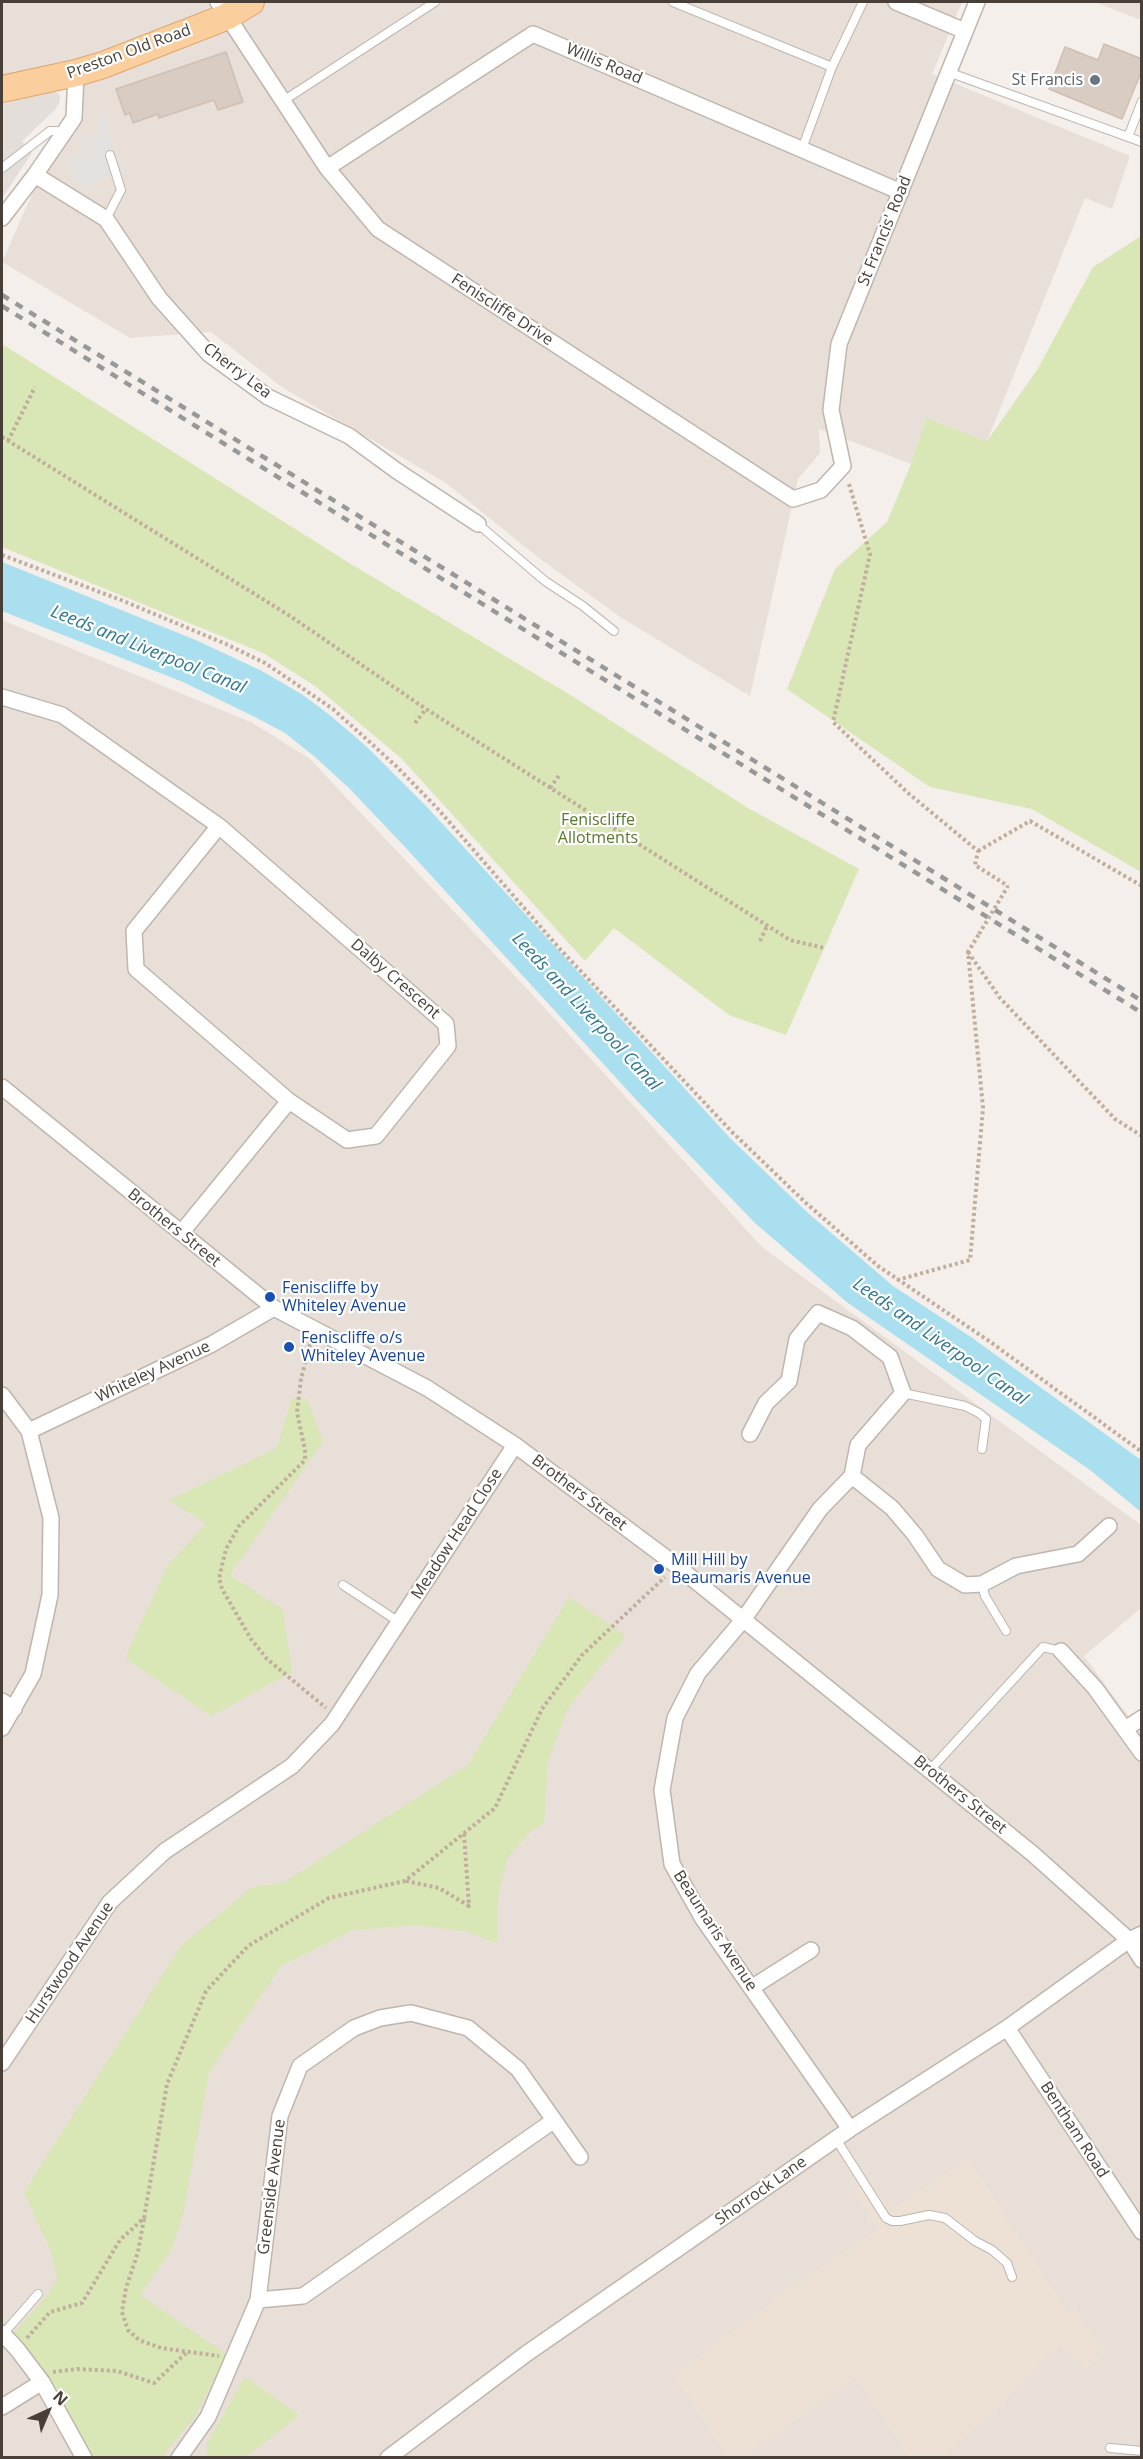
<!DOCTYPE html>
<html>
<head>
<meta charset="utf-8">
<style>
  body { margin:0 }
  #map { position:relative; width:1143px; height:2459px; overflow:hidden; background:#f4efea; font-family:"Open Sans",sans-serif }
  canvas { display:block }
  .frame { position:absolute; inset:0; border:3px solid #483f38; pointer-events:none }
  .north { position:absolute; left:18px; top:2381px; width:60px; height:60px; -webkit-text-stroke:4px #fff; paint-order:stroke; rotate:44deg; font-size:16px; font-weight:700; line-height:24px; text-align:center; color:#483f38 }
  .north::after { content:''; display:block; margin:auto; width:21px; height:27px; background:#483f38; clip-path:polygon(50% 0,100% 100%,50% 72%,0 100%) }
</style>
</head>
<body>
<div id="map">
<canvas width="1143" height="2459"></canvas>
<div class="frame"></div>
<div class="north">N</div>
</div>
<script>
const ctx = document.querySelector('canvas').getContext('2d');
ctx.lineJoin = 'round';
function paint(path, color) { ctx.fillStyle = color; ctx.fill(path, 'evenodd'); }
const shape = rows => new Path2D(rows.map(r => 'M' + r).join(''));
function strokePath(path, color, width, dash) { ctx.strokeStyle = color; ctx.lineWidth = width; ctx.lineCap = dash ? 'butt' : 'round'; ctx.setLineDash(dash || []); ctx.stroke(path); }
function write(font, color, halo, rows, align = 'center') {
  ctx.font = font + ' "Open Sans",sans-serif'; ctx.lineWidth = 4.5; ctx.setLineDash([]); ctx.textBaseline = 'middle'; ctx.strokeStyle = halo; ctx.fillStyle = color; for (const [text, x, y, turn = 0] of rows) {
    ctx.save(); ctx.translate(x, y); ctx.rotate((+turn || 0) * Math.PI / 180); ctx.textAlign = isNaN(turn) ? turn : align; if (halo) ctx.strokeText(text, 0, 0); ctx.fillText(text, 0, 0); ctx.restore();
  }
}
paint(shape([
  [2,2,962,2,932,74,1130,156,1112,209,1085,198,987,441,926,418,911,464,819,429,820,453,798,479,750,696,620,617,539,558,446,483,283,388,211,332,130,338,2,262,82,81,2,91],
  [1094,2,1141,2,1141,20],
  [2,620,251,722,309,758,530,992,762,1247,1141,1525,1141,1608,1084,1656,1141,1733,1141,2457,2,2457]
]), '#e8e0d8');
paint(shape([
  [56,92,60,96,60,101,55,110,22,141,32,153,2,198,2,104,41,93]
]), '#e4dedb');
paint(shape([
  [968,2158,1068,2312,1073,2309,1107,2352,1085,2370,1061,2345,944,2457,909,2457,855,2378,744,2457,727,2457,674,2375,793,2285,878,2229,853,2191,870,2181,890,2211]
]), '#ede1d5');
paint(shape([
  [1141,236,1141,872,1032,809,930,787,787,689,835,569,887,522,911,464,926,418,987,441,1037,370,1093,267],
  [2,344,346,561,572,696,748,808,859,869,786,1035,729,1015,614,928,585,961,402,759,315,686,263,653,2,547],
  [292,1397,307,1399,323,1441,230,1575,283,1610,292,1672,211,1716,125,1658,168,1565,206,1524,169,1500,277,1448],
  [569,1597,626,1636,595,1673,567,1710,548,1761,544,1823,532,1830,508,1857,498,1895,497,1944,470,1932,417,1925,354,1930,281,1966,209,2072,183,2214,172,2249,140,2295,226,2354,196,2415,162,2457,92,2457,51,2381,12,2335,48,2294,57,2279,52,2254,24,2192,181,1946,252,1887,283,1883,468,1765],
  [245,2377,299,2415,246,2457,208,2457,207,2443]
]), '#d9e6b5');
paint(shape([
  [104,113,122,171,78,188,68,159,84,153,79,139,100,132,95,116]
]), '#e3e0de');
paint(shape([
  [2,562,198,641,262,671,303,695,331,716,368,748,428,808,730,1138,808,1213,893,1286,971,1337,1141,1460,1141,1512,1090,1470,848,1303,755,1223,641,1105,405,847,349,788,315,757,285,733,255,717,183,682,2,611]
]), '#a9dfee');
const building = shape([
  [1104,44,1142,59,1142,70,1122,119,1049,89,1065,47,1098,60,1104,44],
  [226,52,243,102,218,110,214,100,159,118,158,114,133,123,130,113,125,115,116,89,226,52]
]);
paint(building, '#d8ccc3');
strokePath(building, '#d0bfb3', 1.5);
const lane = shape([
  [673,2,832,67],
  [948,72,1142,142],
  [283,101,435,2],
  [1128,137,1142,101],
  [802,149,832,67,863,2],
  [2,168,50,131,65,131],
  [106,219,121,190,110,155],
  [478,524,545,581,583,606,614,631],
  [903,1393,965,1406,979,1413,986,1419,982,1449],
  [982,1584,985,1596,1006,1631],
  [343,1585,399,1622],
  [929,1771,1043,1647,1061,1651],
  [836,2139,886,2218,892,2221,900,2221,929,2215,945,2218,975,2241,992,2250,1007,2263,1012,2277],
  [3,2334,38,2294],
  [1110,2448,1142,2451]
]);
const street = shape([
  [218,2,327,168,378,229,793,499,821,490,843,466,831,410,839,344,977,2],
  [896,2,965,31],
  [327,168,533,34,901,192],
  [35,175,106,219,159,298,209,354,268,397,349,436,397,471,478,524],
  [2,218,35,175,74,118,76,73],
  [2,697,62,715,219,826,446,1024,448,1046,376,1136,347,1140,289,1101,136,969,134,931,219,826],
  [2,1087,274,1308,427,1388,515,1445,677,1566,1033,1854,1129,1940,1142,1960],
  [181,1233,289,1101],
  [2,1395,29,1431,51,1518,50,1595,33,1674,2,1728],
  [29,1431,212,1344,274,1308],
  [750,1434,766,1403,789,1381,797,1339,818,1313,852,1328,890,1357,903,1393,858,1445,852,1476,820,1509,743,1620,698,1673,675,1718,662,1790,672,1864,703,1919,850,2129],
  [852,1476,892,1508,915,1535,938,1569,965,1585,982,1584,1016,1566,1078,1554,1109,1526],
  [1061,1651,1095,1688,1142,1753],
  [2,1701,14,1709],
  [1125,1729,1142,1718],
  [751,1988,811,1950],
  [1007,2028,1142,2232],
  [2,2063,110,1902,165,1851,292,1766,332,1724,515,1445],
  [258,2300,303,2296,553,2121],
  [2,2333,17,2349,42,2382,84,2458],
  [2,2407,42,2382],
  [179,2458,208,2417,258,2300,280,2116,300,2066,354,2028,380,2018,411,2013,468,2028,518,2069,580,2157],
  [388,2458,526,2354,850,2129,1007,2028,1129,1940,1142,1934]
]);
const primary = shape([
  [2,89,76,73,103,65,226,17,251,2]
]);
strokePath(lane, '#bfb5ad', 10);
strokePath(street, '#bfb5ad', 18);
strokePath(primary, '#dfa76d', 28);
strokePath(shape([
  [2,437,290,616,426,709,790,940,824,948],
  [8,441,35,387],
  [849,484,870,554,833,722,908,793,978,851,975,865,1008,886],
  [2,555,121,600,226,644,265,663,333,709,395,765,437,808,559,948,732,1132,806,1203,878,1266,989,1341,1142,1452],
  [415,723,426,709],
  [550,788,560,774],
  [978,851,1030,821,1142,886],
  [760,941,767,926],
  [968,952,1000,998,1115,1119,1142,1136],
  [897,1280,970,1260,983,1108,968,952,979,934],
  [310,1344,301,1379,297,1412,305,1450,305,1460,239,1526,226,1549,219,1578,222,1589,251,1639,267,1659,326,1708],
  [406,1881,439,1888,469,1906,464,1833],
  [144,2219,138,2252,126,2288,122,2312,128,2330,139,2340,161,2348,219,2356],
  [27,2338,50,2312,82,2303,120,2240,144,2218,167,2084,206,1991,248,1946,329,1898,405,1881,495,1808,542,1709,582,1655,665,1577],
  [53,2372,77,2369,117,2371,154,2383,187,2352]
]), '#c1ae9e', 4, [3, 3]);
strokePath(lane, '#fff', 8);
strokePath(street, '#fff', 15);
strokePath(primary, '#face9d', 26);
strokePath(shape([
  [2,295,1142,1001],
  [2,306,1142,1013]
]), '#989898', 4.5, [8, 8]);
strokePath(shape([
  [979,934,1008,886]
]), '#c1ae9e', 4, [3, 3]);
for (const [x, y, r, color] of [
  [1095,80,6,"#6b7280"],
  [270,1297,6,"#1a4fb4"],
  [289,1347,6,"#1a4fb4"],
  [659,1569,6,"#1a4fb4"]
]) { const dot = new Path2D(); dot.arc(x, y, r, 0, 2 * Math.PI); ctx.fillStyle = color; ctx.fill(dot); strokePath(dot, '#fff', 2); }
write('16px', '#483f38', '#fff', [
  ["Preston Old Road",129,52,-20],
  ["Willis Road",604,64,23],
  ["St Francis' Road",885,231,-68],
  ["Feniscliffe Drive",502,310,33],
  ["Cherry Lea",237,371,37],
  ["Dalby Crescent",395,979,41],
  ["Brothers Street",174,1228,39],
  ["Whiteley Avenue",153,1372,-25],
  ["Brothers Street",579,1493,37],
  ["Meadow Head Close",457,1534,-57],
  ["Brothers Street",960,1795,39],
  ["Beaumaris Avenue",715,1931,57],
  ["Hurstwood Avenue",70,1963,-56],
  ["Bentham Road",1074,2130,57],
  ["Greenside Avenue",272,2187,-83],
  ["Shorrock Lane",761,2191,-35]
]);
write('16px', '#5b616d', '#fff', [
  ["St Francis",1083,80]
], 'right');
write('16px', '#58782d', '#fff', [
  ["Feniscliffe",598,820],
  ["Allotments",598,838]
]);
write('16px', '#164399', '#fff', [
  ["Feniscliffe by",282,1288],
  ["Whiteley Avenue",282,1306],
  ["Feniscliffe o/s",301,1338],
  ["Whiteley Avenue",301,1356],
  ["Mill Hill by",671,1560],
  ["Beaumaris Avenue",671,1578]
], 'left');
write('italic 18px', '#2e7990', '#fff', [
  ["Leeds and Liverpool Canal",148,650,22],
  ["Leeds and Liverpool Canal",586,1012,47],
  ["Leeds and Liverpool Canal",940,1342,35]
]);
</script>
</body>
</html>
